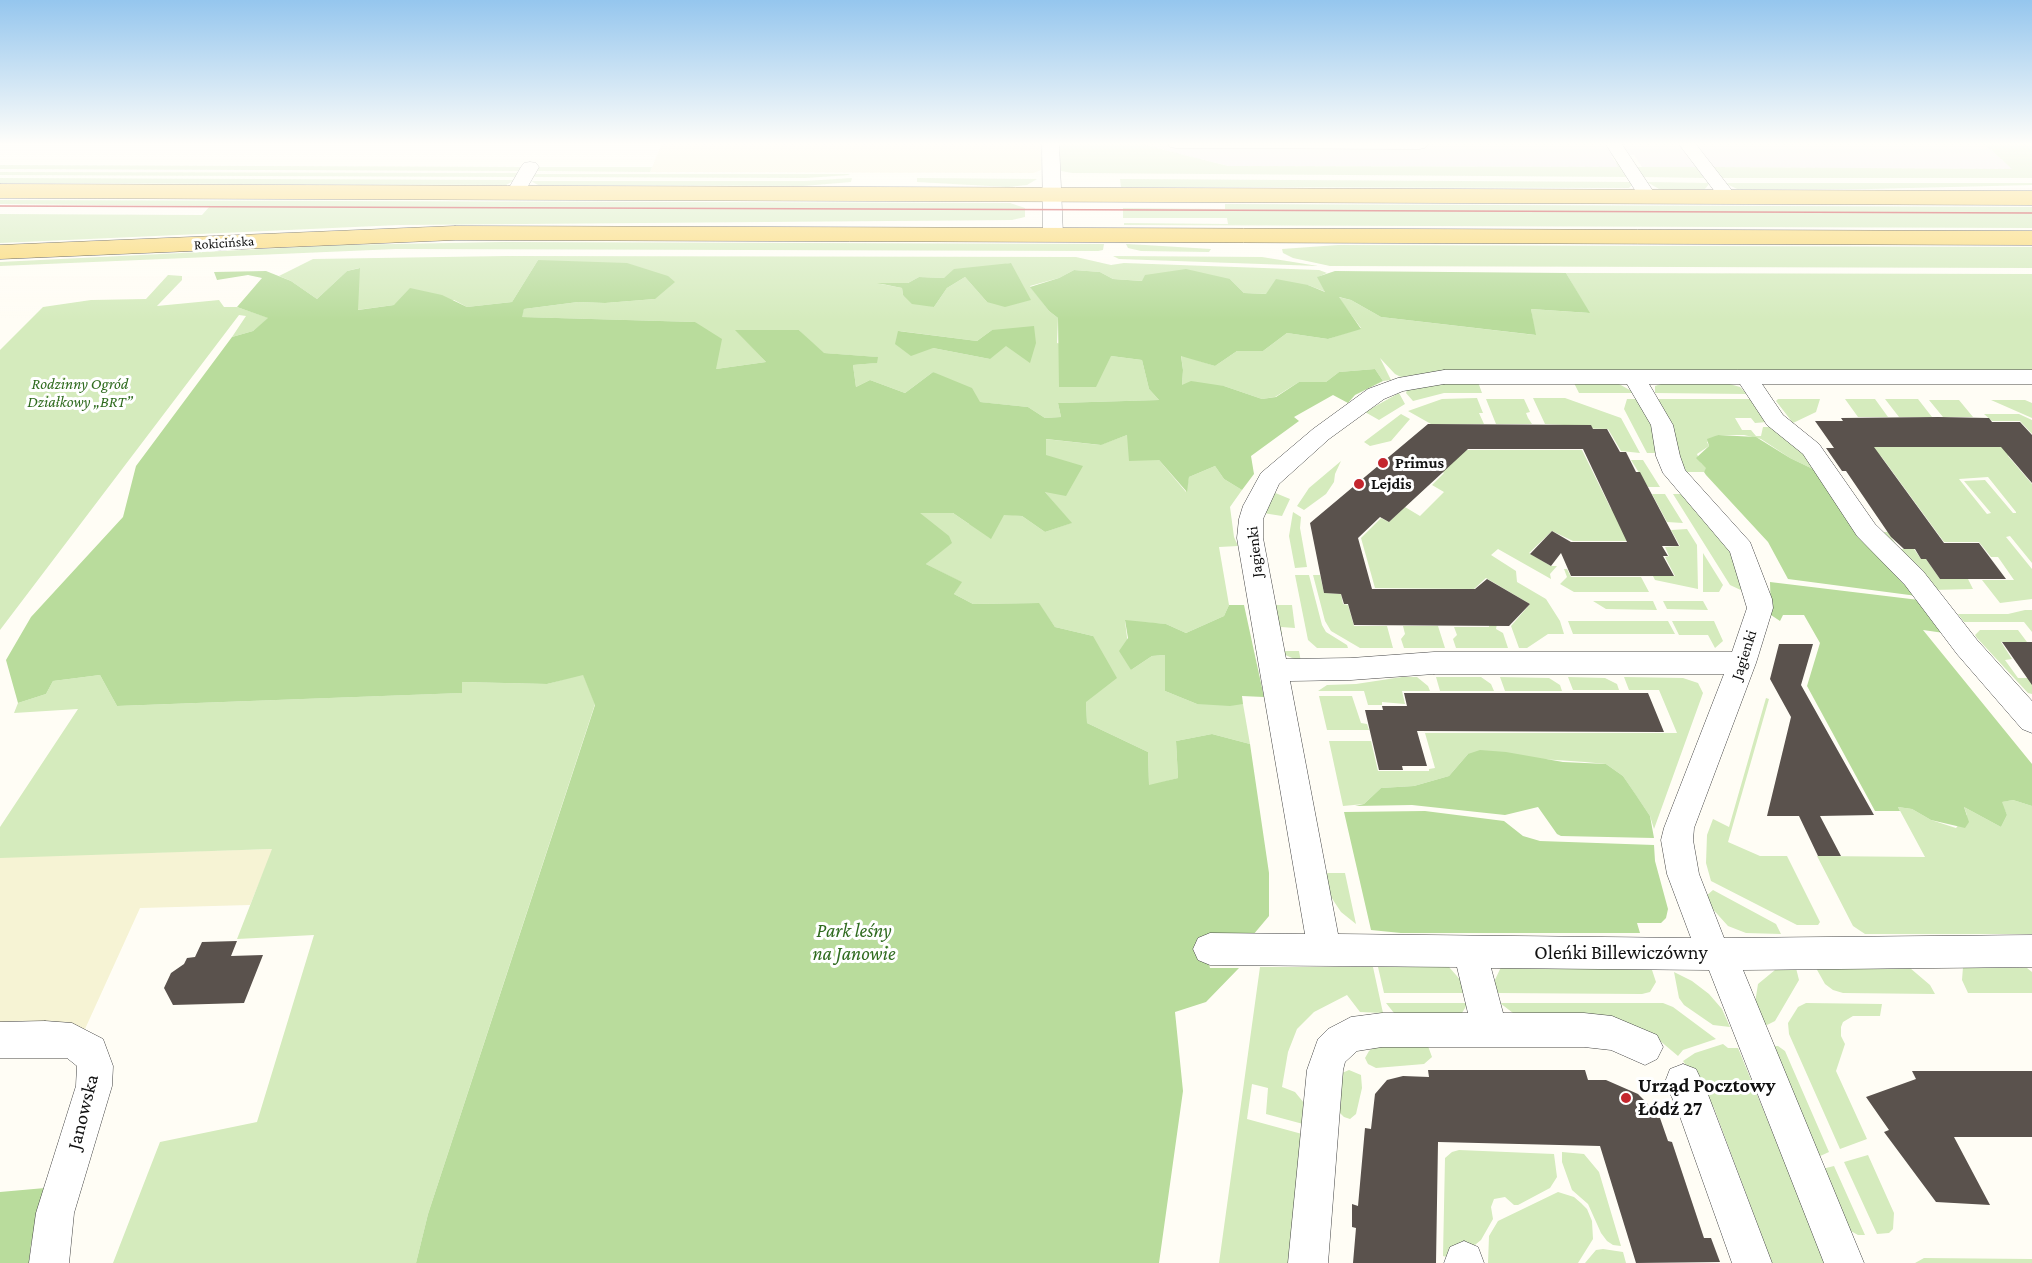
<!DOCTYPE html>
<html>
<head>
<meta charset="utf-8">
<style>
  body { margin:0 }
  canvas { display:block; background:#fffdf5 }
</style>
</head>
<body>
<canvas width="2032" height="1263"></canvas>
<script>
const ctx = document.querySelector('canvas').getContext('2d');
ctx.lineJoin = 'round';
function paint(path, color) { ctx.fillStyle = color; ctx.fill(path, 'evenodd'); }
const shape = rows => new Path2D(rows.map(r => 'M' + r).join(''));
function strokePath(path, color, width, dash) { ctx.strokeStyle = color; ctx.lineWidth = width; ctx.lineCap = dash ? 'butt' : 'round'; ctx.setLineDash(dash || []); ctx.stroke(path); }
function write(font, color, halo, rows, align = 'center') {
  ctx.font = font + ' "Crimson Pro",serif'; ctx.lineWidth = 6; ctx.setLineDash([]); ctx.textBaseline = 'middle'; ctx.strokeStyle = halo; ctx.fillStyle = color; for (const [text, x, y, turn = 0] of rows) {
    ctx.save(); ctx.translate(x, y); ctx.rotate((+turn || 0) * Math.PI / 180); ctx.textAlign = isNaN(turn) ? turn : align; if (halo) ctx.strokeText(text, 0, 0); ctx.fillText(text, 0, 0); ctx.restore();
  }
}
paint(shape([
  [1137,143,1984,143,2013,169,1642,167,1634,155,1620,155,1611,156,1619,167,1228,166]
]), '#eee6ef');
paint(shape([
  [662,143,1041,143,1041,170,1034,173,650,172],
  [273,849,250,905,140,908,85,1029,0,1031,0,857]
]), '#f6f3d4');
paint(shape([
  [1059,143,1137,143,1228,166,1618,167,1613,155,1627,177,1072,173,1061,171],
  [1984,143,2032,143,2032,178,1721,178,1713,167,2012,169],
  [0,165,522,167,519,171,0,169],
  [538,167,652,167,650,172,535,171],
  [1636,167,1697,167,1704,178,1643,177],
  [0,172,518,173,517,177,0,175],
  [534,174,848,174,850,175,806,178,532,177],
  [0,178,515,180,506,185,0,183],
  [852,178,851,182,803,186,538,185,531,181,805,181],
  [917,178,1037,179,1027,185,1008,187,917,182],
  [1120,179,1630,182,1632,185,1629,188,1121,187],
  [1647,182,1708,183,1709,184,1705,189,1659,189],
  [1725,183,2032,183,2032,185,1870,189,1737,189],
  [0,200,1010,203,1025,208,1025,217,1012,220,399,225,0,243,0,214,202,215,210,206,0,204],
  [1225,204,2032,207,2032,228,1124,225,1124,223,1228,224,1227,218,1123,218,1123,208,1225,209],
  [502,242,1104,244,1103,250,1098,251,396,249,0,266,0,262,343,245],
  [1126,244,1145,245,1211,249,1209,252,1141,251,1128,248],
  [1338,245,2032,247,2032,268,1330,266,1293,258,1283,253,1282,249],
  [507,256,1076,257,1111,265,1124,263,1319,270,1327,273,1318,277,1326,292,1308,285,1267,294,1244,293,1230,279,1143,281,1113,279,1100,272,1074,270,1059,278,1030,286,1049,311,1058,318,1057,343,1111,356,1142,360,1149,389,1159,400,1058,403,1061,417,1045,418,1028,407,979,402,933,372,905,393,870,380,856,387,853,365,876,363,877,357,823,353,799,330,736,330,766,362,716,369,695,322,521,317,524,309,578,302,605,303,655,299,538,260,512,302,467,307,454,300,394,305,357,310,359,268,347,271,317,299,291,281,279,276,313,259],
  [1010,263,987,302,965,277,947,288,934,307,903,295,902,288,881,284,908,283,919,277,944,278],
  [992,330,990,359,933,348,899,331,977,341],
  [1113,256,1262,257,1318,266,1119,259],
  [1566,273,2032,274,2032,371,1451,370,1401,377,1395,374,1380,358,1391,380,1383,381,1375,369,1339,372,1326,382,1299,382,1275,397,1262,399,1224,386,1182,385,1183,370,1181,355,1215,366,1237,351,1263,351,1287,333,1328,339,1361,328,1338,297,1351,300,1381,317,1535,335,1531,309,1589,313],
  [168,275,182,276,182,280,157,306,219,300,224,307,237,307,269,318,253,331,232,337,246,316,239,315,0,630,0,350,43,307,91,300,146,299],
  [1478,382,1482,393,1444,393,1413,401,1406,393,1407,390,1447,383],
  [1574,383,1619,384,1635,393,1579,393],
  [1664,383,1726,383,1740,387,1747,394,1655,393,1655,386],
  [1399,393,1405,404,1379,420,1365,412],
  [1477,398,1483,413,1479,413,1484,424,1431,424,1408,411,1442,399],
  [1533,398,1565,398,1621,418,1640,453,1621,451,1608,429,1566,428,1564,425,1545,424],
  [1486,399,1524,399,1530,412,1526,413,1528,418,1532,424,1496,424],
  [1627,399,1638,399,1653,428,1657,453,1647,453,1624,409],
  [1658,399,1752,399,1767,422,1755,423,1751,418,1735,418,1742,430,1751,430,1756,436,1761,436,1763,427,1774,427,1800,446,1817,471,1790,458,1761,439,1744,435,1718,435,1707,442,1709,446,1697,454,1701,463,1707,468,1704,472,1686,472,1679,456,1673,426],
  [1778,399,1820,399,1816,412,1793,423,1776,401],
  [1845,399,1875,399,1888,417,1858,417],
  [1885,399,1918,399,1932,417,1899,417],
  [1929,400,1959,400,1973,417,1943,417],
  [1991,400,2025,400,2032,403,2032,418],
  [1401,414,1410,419,1391,441,1370,446,1364,442],
  [1984,414,2019,414,2032,420,2032,434,2020,421,1992,421],
  [1127,435,1159,460,1186,492,1189,477,1215,466,1224,479,1242,490,1230,507,1234,537,1238,546,1219,547,1229,605,1224,616,1186,633,1166,624,1125,621,1131,670,1152,656,1165,655,1165,691,1197,704,1243,704,1250,744,1212,734,1176,741,1178,778,1149,786,1148,752,1087,723,1086,702,1093,636,1055,627,1038,603,973,604,954,594,961,582,926,564,951,543,919,513,953,513,969,524,1003,514,1022,516,1045,532,1071,523,1045,492,1045,439,1100,445],
  [1864,447,2012,447,2008,456,2032,484,2032,563,2010,536,2006,537,2032,569,2032,599,2000,603,1982,580,2014,580,1998,557,1991,557,1979,542,1944,542,1881,456,1869,455],
  [1988,477,2016,512,2016,513,2013,513,1985,480,1964,481,1991,513,1987,514,1959,479],
  [1462,450,1582,450,1611,509,1615,509,1631,541,1573,541,1552,531,1529,553,1551,566,1557,566,1550,574,1551,579,1498,549,1491,555,1516,571,1517,582,1546,599,1560,621,1564,634,1548,634,1527,648,1519,648,1511,626,1530,604,1486,578,1474,589,1375,588,1361,538,1381,518,1389,522,1405,507,1420,516,1444,492,1432,485,1444,473,1438,470],
  [1631,460,1643,460,1660,487,1648,487],
  [1341,461,1335,474,1334,482,1326,494,1304,510,1297,506,1309,488],
  [1273,492,1290,499,1282,516,1263,513],
  [1652,494,1665,494,1683,523,1667,522],
  [1673,494,1681,494,1727,543,1745,592,1730,585],
  [1293,512,1301,517,1300,528,1307,567,1295,568,1289,536],
  [1687,529,1697,545,1698,589,1655,580,1653,576,1675,576,1665,557,1669,556,1665,547,1680,546,1671,530],
  [1876,532,1888,532,1899,549,1914,549,1921,559,1926,559,1940,579,1968,579,1973,589,1933,590],
  [1703,553,1723,585,1719,592,1703,592],
  [1564,569,1567,569,1571,577,1641,577,1649,592,1574,592,1560,584,1567,577],
  [1295,575,1309,575,1322,625,1326,632,1347,645,1348,648,1317,648,1308,640],
  [1313,575,1320,575,1324,593,1341,594,1343,604,1348,605,1354,626,1387,626,1393,648,1360,648,1331,631,1325,621],
  [1593,601,1653,601,1657,610,1606,609],
  [1663,601,1703,601,1708,610,1667,609],
  [1271,605,1292,605,1295,628,1281,627,1282,634,1279,634,1282,651,1299,651,1301,662,1281,653],
  [2025,610,2032,610,2032,632,2024,622,1964,622,1958,614,2008,614],
  [1568,621,1668,621,1675,634,1573,634],
  [1672,621,1714,621,1723,641,1715,648,1708,635,1679,635],
  [1489,623,1497,624,1496,629,1503,633,1508,648,1456,648,1453,639,1457,635,1454,627,1489,627],
  [1403,626,1438,626,1445,648,1404,648,1401,639,1405,634],
  [1980,630,2018,630,2027,642,2001,642,2012,659,2005,660,2018,678,2032,678,2032,694,2028,693,1977,638,1975,635],
  [583,674,595,704,428,1214,416,1263,113,1263,160,1142,257,1122,314,935,237,939,272,849,0,858,0,827,78,709,14,713,18,703,46,694,53,681,100,675,117,706,461,693,462,682,547,684],
  [1402,677,1417,677,1428,686,1430,691,1402,691,1405,704,1382,702,1382,705,1368,705,1364,691,1318,691,1327,685,1356,684],
  [1436,677,1481,677,1491,684,1494,691,1440,691],
  [1500,677,1549,678,1560,685,1562,691,1505,691],
  [1568,677,1605,678,1617,684,1619,690,1573,690],
  [1624,677,1683,678,1698,683,1703,693,1654,829,1650,816,1623,776,1606,764,1585,762,1468,754,1449,776,1414,786,1381,788,1364,804,1343,806,1329,741,1371,741,1378,771,1429,771,1429,769,1435,768,1425,733,1677,733,1659,690,1629,690],
  [1319,696,1352,696,1361,723,1367,724,1369,730,1327,730],
  [1766,698,1769,699,1728,842,1760,856,1787,856,1820,922,1818,925,1797,925,1711,881,1706,863,1707,835,1713,819,1729,827],
  [2013,800,2032,806,2032,934,1865,934,1853,926,1817,856,1925,857,1898,807,1912,809,1931,820,1956,828,1967,815,1964,807,2001,827,2007,815,2001,802],
  [1323,873,1345,873,1356,924,1341,912,1333,900,1325,885],
  [1713,890,1776,924,1781,934,1746,933,1728,926,1710,906,1706,896],
  [1260,967,1373,967,1383,1013,1360,1012,1347,995,1314,1012,1297,1029,1288,1052,1282,1087,1295,1092,1304,1103,1303,1124,1266,1114,1268,1088,1252,1084,1247,1119,1302,1134,1289,1263,1219,1263],
  [1378,967,1449,967,1463,983,1465,993,1384,993],
  [1501,967,1651,967,1656,982,1650,992,1642,994,1497,993,1494,982],
  [1963,967,2027,968,2032,972,2032,993,1968,993,1962,980],
  [1796,968,1799,980,1775,1021,1767,1025,1761,1025,1755,1003,1758,984,1775,970],
  [1816,968,1910,968,1930,985,1935,994,1843,993,1833,990,1825,984],
  [1674,972,1692,981,1709,994,1722,1009,1730,1027,1713,1025,1684,1005,1679,998],
  [1386,1003,1468,1003,1462,1013,1394,1013],
  [1500,1003,1663,1003,1673,1007,1716,1039,1683,1050,1678,1056,1659,1040,1588,1014,1513,1013],
  [1806,1003,1882,1004,1880,1016,1853,1016,1843,1022,1841,1027,1841,1036,1845,1044,1836,1071,1867,1139,1840,1149,1789,1034,1788,1023,1798,1007],
  [1723,1044,1728,1048,1738,1048,1826,1263,1772,1263,1714,1108,1683,1061,1695,1053],
  [1377,1045,1428,1046,1432,1057,1424,1064,1376,1068,1368,1064,1365,1058,1369,1051],
  [1770,1046,1778,1046,1785,1051,1829,1152,1818,1157],
  [1349,1070,1361,1075,1362,1088,1356,1114,1350,1119,1344,1117,1339,1112,1342,1073],
  [1459,1150,1554,1154,1557,1177,1550,1188,1518,1205,1514,1205,1505,1197,1494,1199,1491,1207,1493,1219,1481,1240,1459,1258,1450,1258,1443,1256,1445,1158,1452,1152],
  [1562,1152,1584,1154,1599,1172,1621,1246,1613,1245,1607,1241,1601,1233,1588,1204,1572,1190,1562,1162],
  [1868,1155,1894,1213,1893,1229,1889,1233,1877,1234,1844,1162],
  [1834,1166,1865,1235,1858,1235,1849,1230,1822,1169],
  [1558,1192,1574,1197,1581,1203,1587,1209,1592,1221,1593,1239,1578,1263,1488,1263,1489,1236,1498,1221],
  [1603,1249,1623,1252,1626,1263,1585,1263,1596,1250],
  [1924,1258,2032,1259,2032,1263,1915,1263]
]), '#d5ebbd');
paint(shape([
  [538,260,627,263,668,276,675,282,655,299,605,303,578,302,524,309,522,317,695,322,722,339,716,369,766,362,735,330,799,330,824,353,878,357,877,363,853,365,856,387,870,380,905,393,933,372,972,388,980,402,1028,407,1045,418,1061,417,1058,403,1159,400,1149,389,1142,360,1111,356,1096,387,1059,387,1058,318,1049,311,1030,287,1059,278,1074,270,1100,272,1113,279,1142,281,1145,275,1186,269,1230,279,1244,293,1266,294,1276,279,1308,285,1325,292,1317,277,1335,271,1566,273,1590,313,1531,309,1536,335,1381,317,1351,300,1339,297,1361,329,1328,339,1287,333,1263,351,1237,351,1215,366,1181,356,1183,370,1182,385,1191,381,1224,386,1262,399,1276,397,1299,382,1326,382,1339,372,1375,369,1383,381,1355,395,1348,403,1333,395,1294,417,1299,421,1251,456,1254,474,1242,490,1224,479,1215,466,1189,477,1187,492,1159,460,1129,461,1127,435,1101,445,1046,439,1046,455,1083,466,1066,496,1045,492,1072,523,1045,532,1022,516,1004,515,991,539,953,513,920,513,949,536,952,543,926,564,962,582,954,594,973,604,1039,603,1055,627,1093,636,1117,678,1086,702,1087,723,1148,752,1149,785,1178,778,1176,741,1212,734,1250,744,1269,873,1269,916,1253,935,1203,940,1210,968,1239,968,1206,1002,1175,1012,1183,1091,1159,1263,416,1263,428,1214,595,705,583,675,547,684,462,682,462,693,117,706,100,675,53,681,46,694,18,703,6,660,31,617,123,517,136,466,232,337,253,331,268,318,237,307,262,278,248,275,217,280,214,272,266,271,291,281,317,299,347,271,360,268,358,310,394,305,410,288,442,295,467,307,512,302],
  [1011,263,1031,300,1005,307,987,302,965,277,947,288,934,307,912,304,903,295,902,288,877,283,908,283,919,277,944,278,954,269],
  [1034,326,1036,343,1030,363,1006,346,990,359,933,348,911,356,895,344,898,331,977,341,992,330],
  [1718,435,1756,437,1790,458,1817,471,1917,596,1788,579,1768,542,1706,475,1704,472,1706,468,1696,458,1709,446,1707,439],
  [1770,582,1919,600,1944,633,1923,630,2032,764,2032,806,2013,800,2002,802,2007,815,2001,827,1964,807,1969,822,1965,828,1931,820,1912,809,1898,807,1900,811,1875,811,1807,686,1820,643,1804,615,1783,615,1780,621,1771,615],
  [1229,605,1244,605,1264,697,1242,696,1243,704,1230,706,1197,704,1165,691,1165,655,1152,656,1131,670,1119,651,1128,638,1125,620,1166,624,1186,633,1224,616],
  [1480,750,1506,752,1563,762,1606,764,1623,776,1636,795,1650,816,1654,838,1561,836,1557,834,1538,807,1505,815,1412,805,1355,806,1364,804,1381,788,1414,786,1449,776,1468,754],
  [1425,811,1504,821,1523,836,1540,841,1654,845,1655,861,1668,909,1666,918,1661,923,1637,923,1640,933,1401,933,1371,930,1344,812],
  [45,1188,31,1244,29,1263,0,1263,0,1192]
]), '#b9dc9c');
paint(shape([
  [1938,417,1989,418,1992,422,2020,422,2032,435,2032,483,2001,447,1874,447,1944,543,1979,543,2006,579,1940,579,1926,559,1921,559,1915,549,1904,549,1891,537,1846,471,1842,471,1826,448,1834,448,1815,421,1843,421,1841,418],
  [1428,424,1591,425,1593,429,1607,429,1620,452,1626,452,1636,472,1640,472,1679,546,1662,546,1668,556,1663,556,1674,576,1571,576,1561,553,1551,566,1530,554,1552,531,1571,542,1627,542,1583,449,1468,449,1389,522,1380,517,1358,538,1372,589,1475,589,1487,579,1530,604,1509,626,1354,625,1348,604,1344,604,1341,594,1324,593,1310,523],
  [2002,642,2032,642,2032,685],
  [1779,644,1813,644,1801,685,1874,815,1820,816,1841,856,1818,856,1799,816,1767,816,1791,717,1770,679],
  [1404,693,1648,693,1664,732,1417,731,1427,766,1402,766,1403,770,1379,770,1365,710,1383,710,1382,706,1407,706],
  [237,941,231,956,263,955,244,1003,173,1005,164,988,171,973,184,964,187,958,195,957,202,942],
  [1428,1070,1585,1070,1588,1080,1606,1080,1638,1094,1647,1103,1657,1118,1660,1118,1668,1141,1672,1142,1704,1238,1711,1238,1720,1262,1636,1263,1600,1146,1438,1142,1436,1263,1353,1263,1356,1228,1352,1227,1352,1204,1358,1206,1365,1128,1371,1129,1375,1094,1387,1080,1403,1076,1429,1077],
  [1912,1071,2032,1071,2032,1137,1954,1137,1990,1205,1936,1202,1884,1132,1889,1130,1866,1097,1916,1079]
]), '#5a524d');
const minor = shape([
  [1042,143,1059,143,1063,234,1060,238,1053,240,1046,238,1043,234,1042,143],
  [1167,143,1427,143,1428,144,1425,148,1419,149,1176,148,1170,147,1167,143],
  [1605,143,1621,143,1657,197,1654,201,1642,201,1605,143],
  [1678,143,1695,143,1737,197,1734,201,1722,201,1678,143],
  [530,162,536,163,539,167,524,193,521,197,515,198,509,197,506,193,521,167,524,163,530,162],
  [1444,370,2032,370,2032,384,1762,384,1783,415,1819,444,1875,524,1923,571,1977,640,2032,701,2032,733,2022,729,1957,654,1905,585,1857,536,1803,454,1767,425,1740,384,1649,384,1673,425,1680,456,1685,470,1750,542,1772,599,1773,608,1756,663,1694,828,1693,840,1699,874,1724,938,2032,935,2032,967,1743,970,1864,1263,1824,1263,1709,970,1491,968,1503,1013,1584,1013,1612,1016,1657,1035,1663,1047,1657,1059,1645,1065,1611,1050,1584,1047,1382,1047,1357,1051,1345,1062,1343,1070,1328,1263,1288,1263,1307,1070,1318,1039,1328,1029,1351,1017,1382,1013,1468,1013,1457,967,1210,965,1198,960,1193,949,1198,938,1210,933,1305,934,1237,538,1239,519,1243,506,1261,473,1313,429,1368,389,1398,378,1444,370],
  [1444,384,1627,384,1651,425,1656,456,1663,473,1730,552,1747,608,1732,652,1434,652,1351,658,1286,659,1263,538,1263,519,1279,484,1329,439,1384,399,1403,391,1444,384],
  [1434,674,1724,674,1664,828,1661,840,1667,874,1691,938,1338,934,1290,681,1351,680,1434,674],
  [45,1021,72,1023,103,1039,113,1066,112,1086,74,1213,69,1263,29,1263,36,1213,76,1086,77,1066,67,1058,0,1058,0,1022,45,1021],
  [1683,1064,1696,1069,1707,1092,1772,1263,1732,1263,1678,1111,1665,1082,1670,1069,1683,1064],
  [1464,1241,1478,1247,1484,1263,1444,1263,1450,1247,1464,1241]
]);
const major = shape([
  [0,184,2032,191,2032,205,0,198,0,184],
  [455,226,2032,231,2032,245,455,240,0,259,0,245,455,226]
]);
strokePath(minor, '#444', 1);
strokePath(major, '#222', 1);
paint(minor, '#fff');
paint(major, '#f9d66b');
strokePath(shape([
  [0,206,2032,213]
]), '#c4262e', 1.5);
const sky = ctx.createLinearGradient(0, 0, 0, 320);
sky.addColorStop(0, '#95c6ee');
sky.addColorStop(0.45, '#fffefa');
sky.addColorStop(1, '#fffefa00');
ctx.fillStyle = sky;
ctx.fillRect(0, 0, 2032, 320);
for (const [x, y, r, color] of [
  [1383,463,6,"#c4262e"],
  [1359,484,6,"#c4262e"],
  [1626,1098,6,"#c4262e"]
]) { const dot = new Path2D(); dot.arc(x, y, r, 0, 2 * Math.PI); ctx.fillStyle = color; ctx.fill(dot); strokePath(dot, '#fff', 2); }
write('14px', '#111', '#fff', [
  ["Rokicińska",224,243,-4]
]);
write('italic 16px', '#2f6b1f', '#fff', [
  ["Rodzinny Ogród",80,384],
  ["Działkowy „BRT”",80,402]
]);
write('bold 16px', '#111', '#fff', [
  ["Primus",1395,463],
  ["Lejdis",1371,484]
], 'left');
write('16px', '#111', '#fff', [
  ["Jagienki",1255,552,-96],
  ["Jagienki",1744,655,-72]
]);
write('italic 20px', '#2f6b1f', '#fff', [
  ["Park leśny",854,931],
  ["na Janowie",854,954]
]);
write('20px', '#111', '#fff', [
  ["Oleńki Billewiczówny",1621,953],
  ["Janowska",83,1112,-76]
]);
write('bold 20px', '#111', '#fff', [
  ["Urząd Pocztowy",1638,1086],
  ["Łódź 27",1638,1109]
], 'left');
</script>
</body>
</html>
